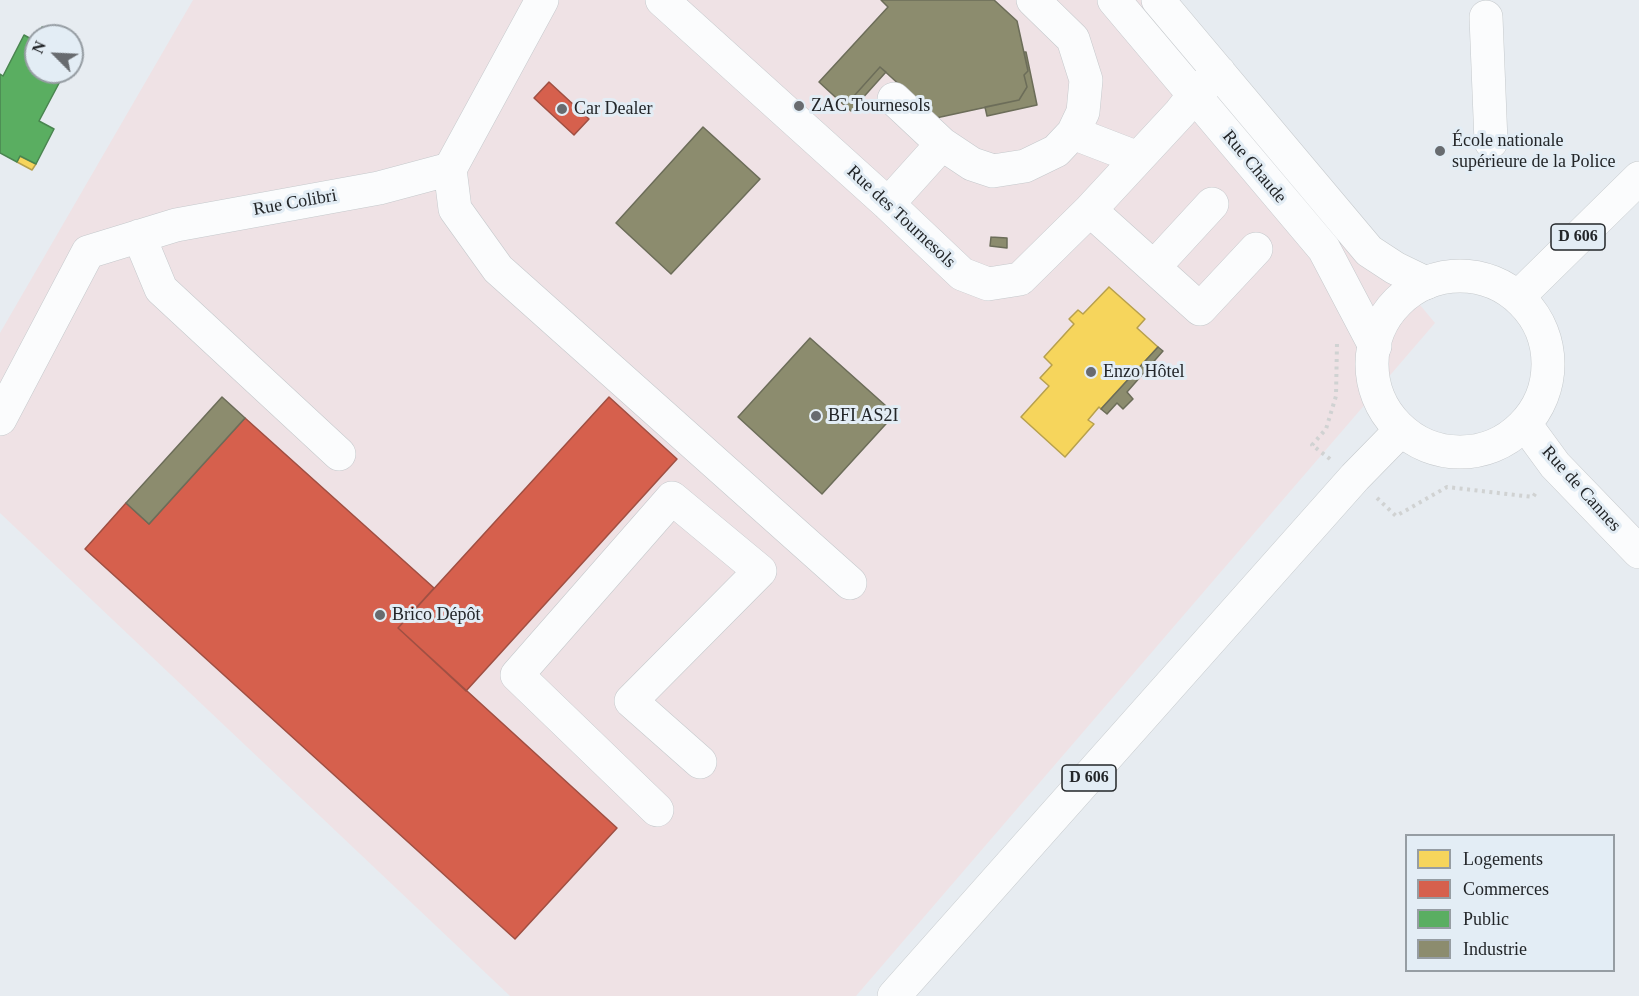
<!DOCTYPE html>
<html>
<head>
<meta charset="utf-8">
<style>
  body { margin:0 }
  #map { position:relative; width:1639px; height:996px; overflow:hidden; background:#e7ecf1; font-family:"Times New Roman",serif }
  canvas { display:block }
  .legend { position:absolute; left:1405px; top:834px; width:210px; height:138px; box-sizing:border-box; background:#e3edf5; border:2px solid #969da3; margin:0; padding:8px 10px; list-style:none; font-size:18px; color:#232629 }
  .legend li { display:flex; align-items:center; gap:12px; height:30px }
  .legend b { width:30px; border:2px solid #969da3 }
  .north { position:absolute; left:24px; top:24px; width:60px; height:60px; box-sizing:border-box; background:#e3edf5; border:2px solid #969da3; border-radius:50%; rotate:294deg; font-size:16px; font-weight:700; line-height:24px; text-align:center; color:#232629 }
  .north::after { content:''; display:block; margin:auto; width:21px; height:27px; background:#686b6f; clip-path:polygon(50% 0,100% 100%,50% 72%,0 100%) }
</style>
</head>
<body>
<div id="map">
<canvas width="1639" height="996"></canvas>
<ul class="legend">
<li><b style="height:16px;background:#f6d55c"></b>Logements</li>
<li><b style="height:16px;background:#d6604d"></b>Commerces</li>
<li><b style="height:16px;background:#5aae61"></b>Public</li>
<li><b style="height:16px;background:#8c8c6e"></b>Industrie</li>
</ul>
<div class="north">N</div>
</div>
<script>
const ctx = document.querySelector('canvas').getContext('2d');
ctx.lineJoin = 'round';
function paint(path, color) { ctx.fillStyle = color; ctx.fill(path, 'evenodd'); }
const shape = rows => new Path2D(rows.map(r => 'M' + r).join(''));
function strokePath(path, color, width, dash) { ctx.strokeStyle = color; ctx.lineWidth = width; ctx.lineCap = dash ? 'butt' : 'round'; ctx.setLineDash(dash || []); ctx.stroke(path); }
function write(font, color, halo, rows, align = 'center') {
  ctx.font = font + ' "Times New Roman",serif'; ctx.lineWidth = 6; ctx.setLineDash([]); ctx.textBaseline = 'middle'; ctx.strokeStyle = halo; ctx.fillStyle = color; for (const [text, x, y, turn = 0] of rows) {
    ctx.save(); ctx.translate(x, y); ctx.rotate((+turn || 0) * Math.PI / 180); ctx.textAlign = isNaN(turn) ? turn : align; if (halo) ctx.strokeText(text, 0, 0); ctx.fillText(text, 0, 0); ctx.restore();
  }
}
paint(shape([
  [193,0,1167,0,1435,323,856,996,510,996,0,513,0,333]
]), '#efe2e5');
const homes = shape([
  [20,156,36,164,32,170,17,162,20,156],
  [1109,287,1145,319,1137,328,1158,347,1101,409,1099,407,1088,420,1094,424,1065,457,1021,417,1049,386,1040,378,1052,365,1044,357,1074,324,1069,319,1078,310,1083,314,1109,287]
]);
paint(homes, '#f6d55c');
strokePath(homes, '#b7a04d', 1.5);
const shops = shape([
  [549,82,589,119,574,135,534,98,549,82],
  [609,397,677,459,466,691,398,628,609,397],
  [245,418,434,588,398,628,617,828,515,939,85,549,126,503,149,524,245,418]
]);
paint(shops, '#d6604d');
strokePath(shops, '#a04f42', 1.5);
const public = shape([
  [42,27,59,36,37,36,42,27],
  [24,35,35,41,36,38,36,72,65,72,39,121,54,129,36,164,20,156,17,162,0,153,0,74,3,76,24,35]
]);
paint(public, '#5aae61');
strokePath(public, '#4a8550', 1.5);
const industry = shape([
  [881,0,994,0,1017,21,1028,71,1024,75,1027,87,1019,100,936,118,880,67,845,106,819,82,888,7,881,0],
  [1024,52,1026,52,1037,105,987,116,985,107,1019,100,1027,87,1024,75,1028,71,1024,52],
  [880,67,886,72,851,111,845,106,880,67],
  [703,127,760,179,671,274,616,223,703,127],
  [991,237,1007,238,1007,248,990,246,991,237],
  [810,338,895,414,822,494,738,417,810,338],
  [1158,347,1163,351,1127,392,1133,399,1123,409,1117,403,1107,414,1101,409,1158,347],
  [222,397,245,418,149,524,126,503,222,397]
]);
paint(industry, '#8c8c6e');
strokePath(industry, '#6c6d59', 1.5);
const minor = shape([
  [542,0,450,169,455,209,498,269,850,583],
  [662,0,888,204,962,274,988,284,1020,279,1090,210,1180,113,1194,95,1219,72],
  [1114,0,1324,249,1375,346],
  [1158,0,1369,251,1395,268,1426,283],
  [1486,17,1491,142],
  [894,99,942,144,972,164,993,171,1025,166,1056,151,1073,133,1083,112,1086,80,1073,39,1033,0],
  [1073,133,1138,158],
  [888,204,942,144],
  [1090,210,1200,309,1256,249],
  [139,236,161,289,339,454],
  [1154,267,1212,204],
  [0,419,88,252,176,225,379,188,450,169],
  [1525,424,1555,465,1639,552],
  [657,810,517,675,672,498,760,571,631,701,700,762]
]);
const major = shape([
  '1372 364a88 88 0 1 1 176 0a88 88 0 1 1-176 0Z',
  [1518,297,1639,178],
  [894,996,1355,477,1401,430]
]);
strokePath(minor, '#c5c9cc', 34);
strokePath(major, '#c5c9cc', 34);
strokePath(shape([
  [1330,459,1312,445,1326,429,1336,396,1337,343],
  [1377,498,1396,516,1447,487,1533,497,1537,491]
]), '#d0d2d2', 4, [3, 4.5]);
strokePath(minor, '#fbfcfd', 33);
strokePath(major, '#fbfcfd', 33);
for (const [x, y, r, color] of [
  [799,106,6,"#686b6f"],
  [562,109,6,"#686b6f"],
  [1440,151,6,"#686b6f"],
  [1091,372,6,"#686b6f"],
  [816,416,6,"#686b6f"],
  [380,615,6,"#686b6f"]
]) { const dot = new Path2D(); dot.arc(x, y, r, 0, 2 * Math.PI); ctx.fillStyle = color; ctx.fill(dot); strokePath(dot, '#e3edf5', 2); }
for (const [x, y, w] of [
  [1578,237,54],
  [1089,778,54]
]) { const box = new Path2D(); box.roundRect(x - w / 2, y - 13, w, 26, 4.5); ctx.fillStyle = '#e3edf5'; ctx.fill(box); strokePath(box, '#232629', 1.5); }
write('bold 16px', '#232629', null, [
  ["D 606",1578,237],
  ["D 606",1089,778]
]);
write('18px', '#232629', '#e3edf5', [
  ["ZAC Tournesols",811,106],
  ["Car Dealer",574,109],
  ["École nationale",1452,141],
  ["supérieure de la Police",1452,162],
  ["Enzo Hôtel",1103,372],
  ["BFI AS2I",828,416],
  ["Brico Dépôt",392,615]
], 'left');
write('18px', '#232629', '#e3edf5', [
  ["Rue Chaude",1254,167,50],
  ["Rue Colibri",295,203,-10],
  ["Rue des Tournesols",901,217,43],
  ["Rue de Cannes",1581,489,48]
]);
</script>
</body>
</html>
